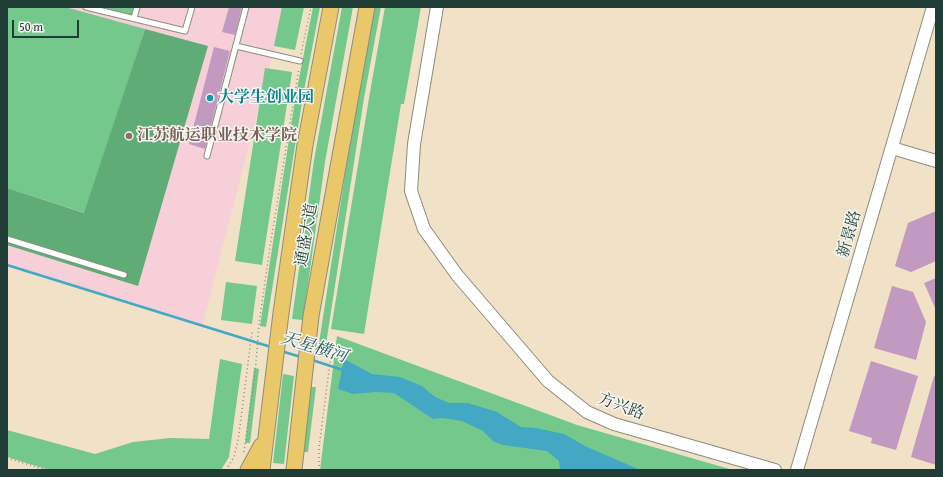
<!DOCTYPE html>
<html>
<head>
<meta charset="utf-8">
<style>
  body { margin:0 }
  #map { position:relative; width:943px; height:477px; overflow:hidden; background:#f1e1c7; font-family:"Gentium Book Plus",serif }
  canvas { display:block }
  .frame { position:absolute; inset:0; border:8px solid #1f3d34; pointer-events:none }
  .scale { position:absolute; left:12px; top:20px; width:67px; height:18px; box-sizing:border-box; border:2px solid #1f3d34; border-top:0; padding-left:5px; font-size:12px; line-height:14px; white-space:nowrap; color:#1f3d34; -webkit-text-stroke:3px #f6f6f2; paint-order:stroke }
</style>
</head>
<body>
<div id="map">
<canvas width="943" height="477"></canvas>
<div class="frame"></div>
<div class="scale">50 m</div>
</div>
<script>
const ctx = document.querySelector('canvas').getContext('2d');
ctx.lineJoin = 'round';
function paint(path, color) { ctx.fillStyle = color; ctx.fill(path, 'evenodd'); }
const shape = rows => new Path2D(rows.map(r => 'M' + r).join(''));
function strokePath(path, color, width, dash) { ctx.strokeStyle = color; ctx.lineWidth = width; ctx.lineCap = dash ? 'butt' : 'round'; ctx.setLineDash(dash || []); ctx.stroke(path); }
function write(font, color, halo, rows, align = 'center') {
  ctx.font = font + ' "Gentium Book Plus","Noto Serif SC",serif'; ctx.lineWidth = 3; ctx.setLineDash([]); ctx.textBaseline = 'middle'; ctx.strokeStyle = halo; ctx.fillStyle = color; for (const [text, x, y, turn = 0] of rows) {
    ctx.save(); ctx.translate(x, y); ctx.rotate((+turn || 0) * Math.PI / 180); ctx.textAlign = isNaN(turn) ? turn : align; if (halo) ctx.strokeText(text, 0, 0); ctx.fillText(text, 0, 0); ctx.restore();
  }
}
paint(shape([
  [7,7,285,7,202,326,7,265]
]), '#f6cfd8');
paint(shape([
  [7,7,65,7,145,29,85,213,7,188],
  [100,7,135,7,133,15],
  [282,7,304,7,295,50,274,46],
  [313,7,320,7,303,96,266,327,260,326,296,94],
  [342,7,353,7,325,162,303,320,292,319,314,160],
  [374,7,381,7,364,98,326,344,319,343,357,97],
  [385,7,421,7,404,104,401,104,364,334,331,329,369,98],
  [265,68,292,72,262,265,235,261],
  [226,282,257,286,252,324,221,320],
  [337,336,577,425,733,470,320,470],
  [220,359,242,364,229,457,221,470,49,470,7,457,7,430,95,454,133,442,170,438,209,439],
  [254,368,259,369,250,443,245,443],
  [283,374,294,376,284,464,273,463],
  [310,387,316,387,308,452,303,452]
]), '#74c88b');
paint(shape([
  [145,29,208,46,138,286,7,245,7,188,84,213]
]), '#5fac77');
paint(shape([
  [344,359,372,374,400,377,422,386,435,397,449,403,468,403,497,412,521,427,536,428,564,434,585,446,640,470,560,470,559,461,547,451,503,445,494,442,483,431,462,421,443,418,433,419,394,393,376,392,353,394,338,389]
]), '#43a8c3');
strokePath(shape([
  [7,265,271,347],
  [281,351,301,357],
  [312,360,343,370]
]), '#43a8c3', 2.5);
paint(shape([
  [229,7,242,7,235,35,222,32],
  [214,47,230,51,205,149,189,144],
  [936,211,936,261,911,272,895,266,908,223],
  [936,278,936,310,924,283],
  [892,286,913,292,926,322,916,360,874,348],
  [871,361,918,376,896,450,871,443,872,438,849,431],
  [934,376,936,377,936,465,911,457]
]), '#c199c1');
const service = shape([
  [86,7,185,31,192,7],
  [134,18,137,7],
  [236,46,300,61],
  [207,156,246,7],
  [7,239,124,275]
]);
const tertiary = shape([
  [437,7,414,144,411,191,424,229,457,275,548,381,587,412,614,424,775,470],
  [892,148,936,161],
  [797,470,933,7]
]);
const primary = shape([
  [248,470,261,446],
  [262,470,281,313,305,145,331,7],
  [294,470,311,316,367,7]
]);
strokePath(service, '#888f7e', 7);
strokePath(tertiary, '#888f7e', 14);
strokePath(primary, '#888f7e', 17);
strokePath(shape([
  [301,54,311,7],
  [244,452,255,374,259,324,270,247,299,68],
  [7,458,46,470],
  [226,470,234,457,238,441,252,332],
  [319,470,319,447,331,355]
]), '#888f7e', 1.5, [1, 3]);
strokePath(service, '#fff', 5);
strokePath(tertiary, '#fff', 12);
strokePath(primary, '#eac769', 15);
for (const [x, y, r, color] of [
  [210,98,4,"#0f9aa8"],
  [129,136,4,"#8d6e63"]
]) { const dot = new Path2D(); dot.arc(x, y, r, 0, 2 * Math.PI); ctx.fillStyle = color; ctx.fill(dot); strokePath(dot, '#f6f6f2', 1.5); }
write('bold 16px', '#0d838f', '#f6f6f2', [
  ["大学生创业园",218,98]
], 'left');
write('bold 16px', '#785e54', '#f6f6f2', [
  ["江苏航运职业技术学院",137,136]
], 'left');
write('16px', '#1f3d34', '#f6f6f2', [
  ["新景路",850,234,-74],
  ["通盛大道",307,235,-80],
  ["方兴路",621,407,21]
]);
write('italic 17px', '#2a5d5f', '#f6f6f2', [
  ["天星横河",314,348,17]
]);
</script>
</body>
</html>
